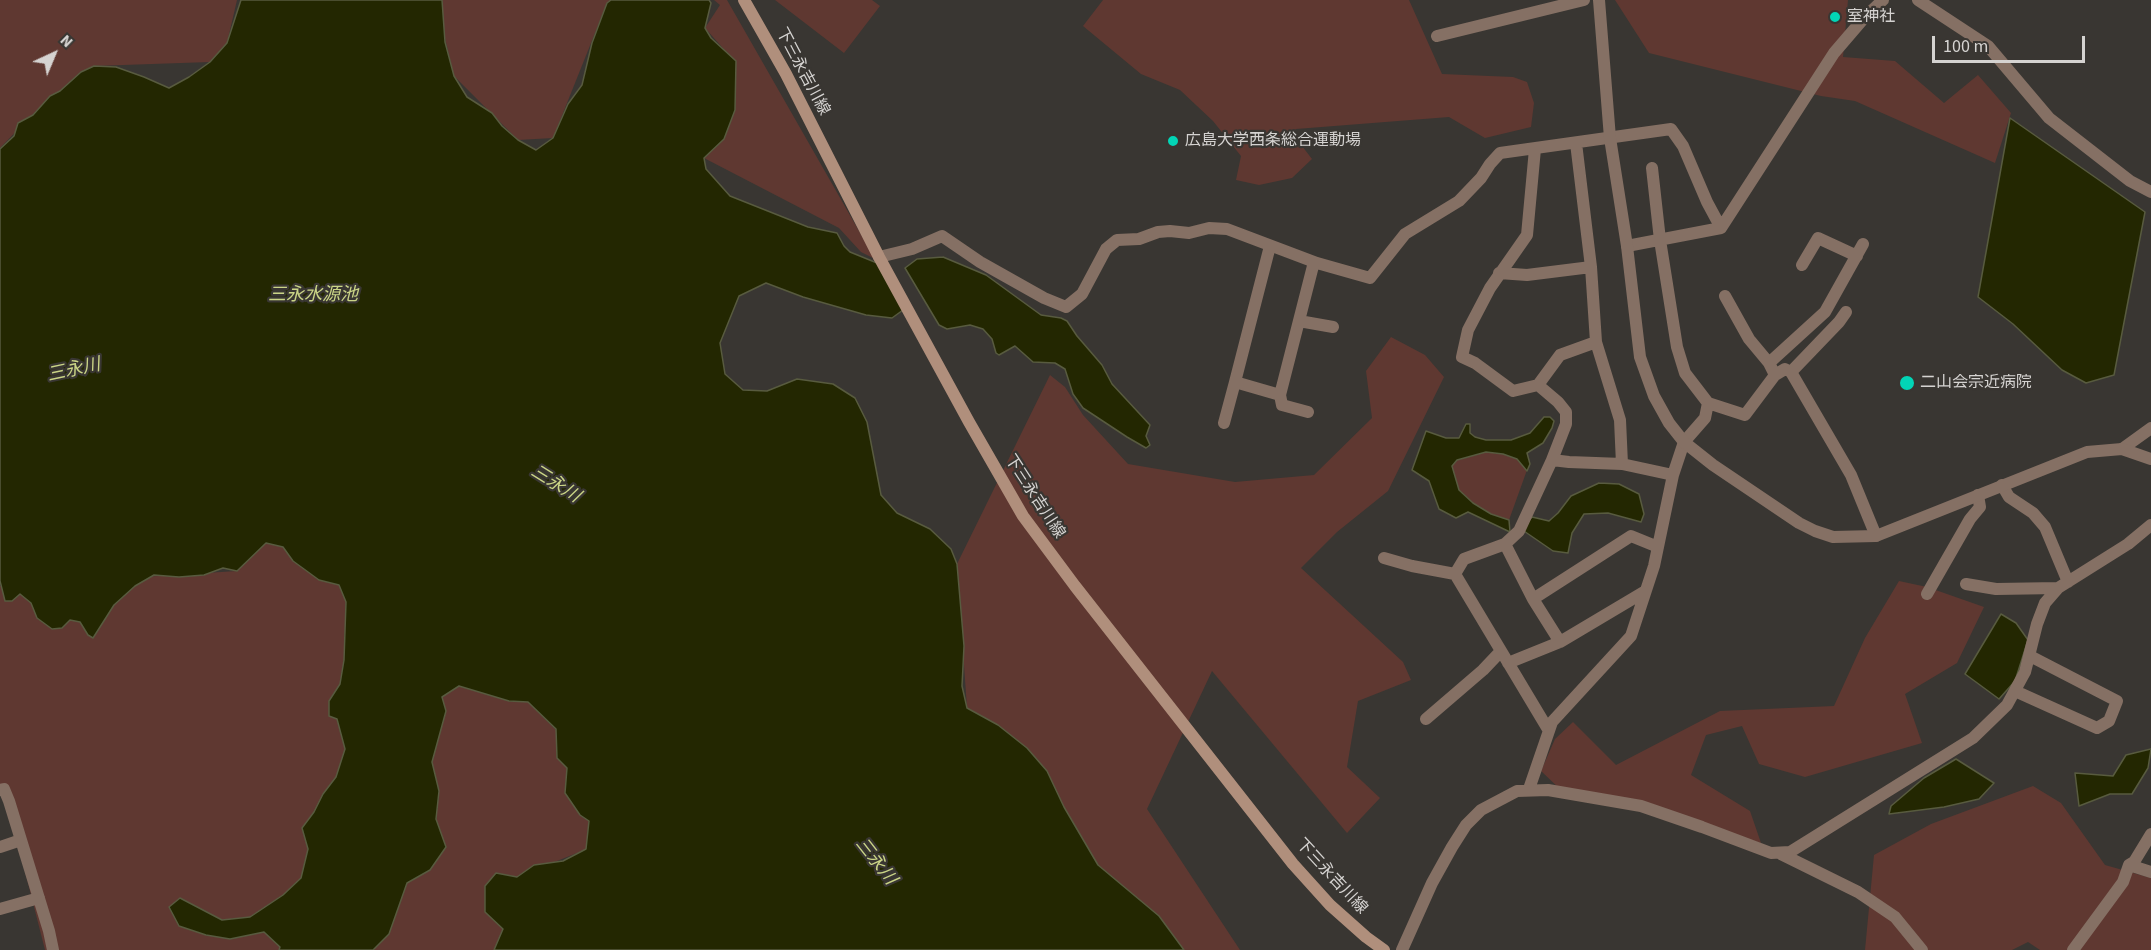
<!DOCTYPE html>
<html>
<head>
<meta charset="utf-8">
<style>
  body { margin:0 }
  #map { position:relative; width:2151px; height:950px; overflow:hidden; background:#393632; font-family:"Source Sans 3",sans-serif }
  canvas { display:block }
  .north { position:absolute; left:24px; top:24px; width:60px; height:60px; -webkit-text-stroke:4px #393632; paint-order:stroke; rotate:44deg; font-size:16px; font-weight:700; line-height:24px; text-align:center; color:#d5d3d1 }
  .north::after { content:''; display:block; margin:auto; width:21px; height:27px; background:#d5d3d1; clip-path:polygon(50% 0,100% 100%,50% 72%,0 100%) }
  .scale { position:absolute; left:1932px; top:36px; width:153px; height:27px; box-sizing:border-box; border:3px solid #d5d3d1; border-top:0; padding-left:8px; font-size:18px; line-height:21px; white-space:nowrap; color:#d5d3d1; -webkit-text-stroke:4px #393632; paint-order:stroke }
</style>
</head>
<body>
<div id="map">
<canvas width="2151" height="950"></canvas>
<div class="north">N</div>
<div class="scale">100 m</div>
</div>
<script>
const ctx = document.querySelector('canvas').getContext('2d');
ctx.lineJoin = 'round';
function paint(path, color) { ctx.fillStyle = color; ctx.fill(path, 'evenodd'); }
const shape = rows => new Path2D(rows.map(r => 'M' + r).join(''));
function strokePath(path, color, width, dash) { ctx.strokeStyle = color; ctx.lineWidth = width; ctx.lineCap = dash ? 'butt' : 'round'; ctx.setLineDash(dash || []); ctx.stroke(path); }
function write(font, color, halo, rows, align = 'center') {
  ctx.font = font + ' "Source Sans 3","Noto Sans JP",sans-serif'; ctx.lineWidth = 4.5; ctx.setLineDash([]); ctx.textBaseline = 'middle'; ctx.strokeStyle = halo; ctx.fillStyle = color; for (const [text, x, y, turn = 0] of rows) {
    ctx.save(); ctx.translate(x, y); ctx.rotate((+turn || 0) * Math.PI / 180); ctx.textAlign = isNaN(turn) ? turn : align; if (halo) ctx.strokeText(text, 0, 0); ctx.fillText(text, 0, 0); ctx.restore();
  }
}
paint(shape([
  [0,0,237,0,227,43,210,62,94,66,40,107,0,148],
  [436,0,616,0,607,3,553,138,518,140,454,76],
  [714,0,727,0,875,259,861,252,839,228,704,158,729,55,705,28,720,5],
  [775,0,872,0,880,6,844,53],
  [1103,0,1409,0,1442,74,1513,77,1527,82,1534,103,1531,127,1485,138,1449,117,1296,129,1282,140,1302,146,1312,159,1292,178,1259,185,1236,180,1241,156,1213,121,1180,90,1141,74,1083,26],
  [1615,0,1848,0,1843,57,1895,61,1944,103,1978,75,2011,113,1995,163,1855,101,1821,96,1649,53],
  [1391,337,1425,355,1444,377,1388,491,1337,532,1301,568,1403,662,1411,680,1358,701,1347,767,1380,798,1347,833,1212,671,1147,809,1240,950,1184,950,1098,865,1034,756,967,708,957,564,1050,375,1065,387,1083,415,1128,464,1235,482,1314,475,1372,418,1366,371],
  [1486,452,1503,454,1517,459,1527,470,1509,520,1491,514,1473,503,1459,490,1455,480,1452,466,1457,460],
  [265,543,283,547,319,580,339,585,346,602,344,660,340,684,329,701,337,719,345,749,343,760,336,777,323,794,314,812,302,828,308,849,301,878,283,895,250,917,222,920,180,898,230,939,264,931,280,947,279,950,45,950,4,789,0,787,0,586,237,571],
  [1899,581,1927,587,1984,607,1957,663,1905,694,1922,743,1805,777,1759,764,1742,726,1706,735,1691,775,1750,811,1761,843,1674,817,1563,792,1541,771,1555,739,1573,722,1616,765,1720,711,1834,706,1865,638],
  [459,686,509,701,528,702,556,730,557,758,567,768,589,821,587,849,517,877,503,929,494,950,373,950,389,933,407,883,430,870,446,847,436,819,439,791,432,762,442,697],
  [2033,786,2061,803,2105,865,2151,878,2151,950,2040,950,2028,942,2012,950,1865,950,1874,855,1931,824]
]), '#5f3831');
const water = shape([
  [241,0,442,0,445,42,454,76,467,97,492,113,502,126,518,140,536,150,553,138,568,104,582,85,592,43,607,3,611,0,709,0,711,3,705,28,711,38,736,61,735,110,724,139,704,158,706,169,730,196,808,227,837,233,844,246,850,252,877,263,903,310,892,318,866,315,803,297,766,283,739,296,720,343,725,374,743,390,767,391,797,379,833,384,855,398,867,422,881,495,897,513,930,529,951,549,957,564,964,646,962,686,967,708,998,725,1027,748,1047,771,1064,807,1098,865,1159,916,1184,950,494,950,503,929,485,912,485,886,496,873,517,877,534,865,563,861,586,849,589,821,580,815,565,793,567,768,557,758,556,729,528,702,509,701,459,686,442,697,446,711,432,762,439,791,436,819,446,847,430,870,407,883,389,934,373,950,279,950,280,947,264,932,230,939,206,935,179,926,169,907,180,898,222,920,250,917,283,895,301,878,308,849,302,828,314,812,323,794,336,777,345,749,337,719,329,716,329,701,340,684,344,660,346,602,339,585,319,580,293,561,283,547,266,543,237,571,223,568,204,575,179,577,154,575,135,586,114,605,93,638,88,635,80,622,70,620,62,628,52,629,37,618,31,603,20,594,12,601,5,601,0,581,0,149,14,136,18,123,33,115,50,96,60,91,81,72,94,66,116,67,144,77,169,88,189,77,210,62,227,43,241,0],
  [2010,118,2145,212,2114,375,2086,383,2062,370,2013,324,1978,297,2010,118],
  [943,257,986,275,1041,315,1061,318,1067,321,1077,336,1102,365,1112,384,1150,425,1146,436,1150,445,1146,448,1127,437,1083,408,1073,394,1065,369,1055,363,1033,362,1015,346,999,355,996,353,992,339,983,329,970,325,947,329,939,325,905,268,917,259,943,257],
  [1544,417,1550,417,1554,421,1552,428,1543,443,1527,453,1530,464,1527,471,1517,459,1503,454,1486,452,1457,460,1452,466,1459,490,1473,503,1491,514,1509,520,1510,532,1468,512,1456,518,1439,509,1429,481,1412,470,1426,431,1446,438,1459,438,1466,424,1470,424,1470,433,1475,437,1486,440,1511,440,1530,433,1544,417],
  [1599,483,1619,484,1639,494,1644,514,1641,522,1608,513,1584,514,1572,533,1568,553,1553,551,1521,529,1532,517,1549,521,1558,513,1571,496,1599,483],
  [2001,614,2016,623,2028,640,2015,681,1999,699,1965,674,2001,614],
  [2151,749,2148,768,2132,794,2110,794,2079,806,2075,773,2113,776,2126,755,2151,749],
  [1956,759,1994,783,1979,799,1944,807,1889,814,1891,806,1924,778,1956,759]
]);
paint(water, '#232701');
strokePath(water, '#585b3f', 1.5);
strokePath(shape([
  [1918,0,1988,46,2049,118,2130,181,2151,192],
  [1437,36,1584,0],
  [1576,143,1591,267,1596,342,1620,420,1622,464],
  [1535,149,1527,235,1490,288,1468,330,1462,357,1475,363,1513,391,1538,385,1558,402,1566,412,1566,424,1552,460,1569,462,1622,464,1673,475],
  [1652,168,1660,240,1677,347,1685,373,1708,403,1745,415,1775,375],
  [1721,228,1834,53,1864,18,1883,0],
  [1270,246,1235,382,1280,395,1314,262],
  [1627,246,1721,228],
  [879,257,912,249,942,236,980,262,1044,298,1066,307,1082,294,1106,249,1117,240,1139,239,1158,232,1170,231,1189,233,1209,228,1227,229,1317,263,1370,278,1405,234,1459,201,1481,178,1490,164,1500,153,1671,129,1683,146,1707,202,1721,228],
  [1802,265,1818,238,1857,256],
  [1499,273,1527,275,1591,267],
  [1725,296,1749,339,1769,363,1775,375,1785,369,1791,372,1851,475,1876,536],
  [1299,321,1333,327],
  [1769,363,1825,312,1863,244],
  [1791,372,1839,322,1846,312],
  [1538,385,1560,355,1596,342],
  [1280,395,1282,405,1308,412],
  [1224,423,1235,382],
  [2122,449,2151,428],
  [2002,485,2009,497,2033,513,2045,527,2068,582],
  [1505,544,1519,531,1552,460],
  [1384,558,1412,566,1455,574],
  [1966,584,1996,589,2058,588],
  [1927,594,1970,519,1980,507,1978,495],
  [1533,599,1560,642],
  [1508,663,1560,642,1644,592],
  [2015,691,2097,728,2109,721,2117,701,2030,656],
  [1426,719,1483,670,1501,651],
  [1549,731,1455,574,1464,559,1505,544,1533,599,1631,536,1658,547],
  [1529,789,1552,722,1631,636,1654,566,1673,475,1684,442,1705,418,1708,403],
  [0,790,4,789,9,801,49,931,53,950],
  [0,847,21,840],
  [1781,854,1858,892,1895,917,1922,950],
  [2129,865,2151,872],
  [0,909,39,898],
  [1402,950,1432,883,1452,847,1466,825,1481,810,1517,791,1548,790,1641,806,1702,827,1771,853,1790,852,1973,738,2007,705,2025,672,2037,624,2045,603,2058,588,2128,544,2151,525],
  [2073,950,2123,882,2129,865,2134,862,2151,834]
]), '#857064', 12);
strokePath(shape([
  [1599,0,1610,138,1627,246,1640,357,1654,396,1669,423,1684,442,1713,465,1799,523,1815,531,1833,537,1876,536,2087,452,2122,449,2151,459]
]), '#857064', 12);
strokePath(shape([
  [744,0,786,74,879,257,969,422,1023,516,1075,586,1293,864,1330,905,1366,937,1384,950]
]), '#b08f7c', 12);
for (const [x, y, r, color] of [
  [1835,17,6,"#02d5b6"],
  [1173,141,6,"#02d5b6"],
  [1907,383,8,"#02d5b6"]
]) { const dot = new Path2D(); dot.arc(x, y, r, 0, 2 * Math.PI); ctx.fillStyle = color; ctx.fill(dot); strokePath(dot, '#393632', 2); }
write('16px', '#d5d3d1', '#393632', [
  ["室神社",1847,17],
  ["広島大学西条総合運動場",1185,141],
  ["二山会宗近病院",1920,383]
], 'left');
write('16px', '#d5d3d1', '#393632', [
  ["下三永吉川線",802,72,62],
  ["下三永吉川線",1034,497,57],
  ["下三永吉川線",1331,877,47]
]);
write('italic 18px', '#cad486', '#393632', [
  ["三永水源池",313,296],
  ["三永川",74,371,-12],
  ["三永川",555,485,32],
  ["三永川",875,862,52]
]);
</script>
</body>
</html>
